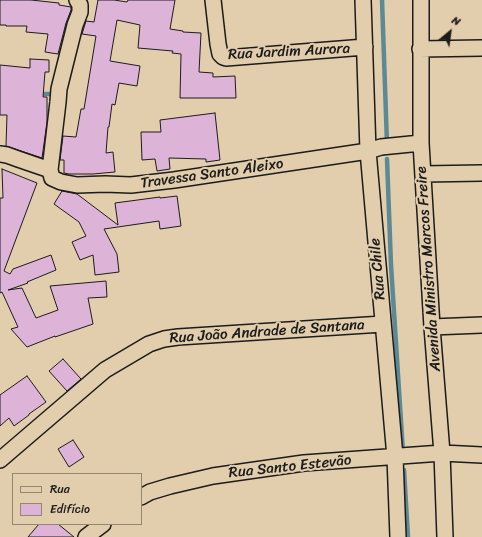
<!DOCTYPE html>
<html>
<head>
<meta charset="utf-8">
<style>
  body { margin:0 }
  #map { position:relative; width:482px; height:537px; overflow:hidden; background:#e2cdac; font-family:Sriracha,sans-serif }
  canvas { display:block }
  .legend { position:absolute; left:12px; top:473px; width:130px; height:52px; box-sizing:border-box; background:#e2cdac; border:1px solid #938672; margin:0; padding:5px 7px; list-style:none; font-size:12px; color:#1c1c1c }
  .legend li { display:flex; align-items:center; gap:8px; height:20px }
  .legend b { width:20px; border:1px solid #938672 }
  .north { position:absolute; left:430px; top:12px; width:40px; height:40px; -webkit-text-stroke:3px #e2cdac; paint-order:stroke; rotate:29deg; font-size:11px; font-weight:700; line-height:16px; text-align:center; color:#1c1c1c }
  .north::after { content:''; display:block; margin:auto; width:14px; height:18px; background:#1c1c1c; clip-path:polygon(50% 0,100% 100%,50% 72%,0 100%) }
</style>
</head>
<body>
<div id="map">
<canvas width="482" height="537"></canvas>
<ul class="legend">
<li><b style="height:5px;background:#e2cdac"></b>Rua</li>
<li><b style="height:11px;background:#deb3d8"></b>Edifício</li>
</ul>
<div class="north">N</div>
</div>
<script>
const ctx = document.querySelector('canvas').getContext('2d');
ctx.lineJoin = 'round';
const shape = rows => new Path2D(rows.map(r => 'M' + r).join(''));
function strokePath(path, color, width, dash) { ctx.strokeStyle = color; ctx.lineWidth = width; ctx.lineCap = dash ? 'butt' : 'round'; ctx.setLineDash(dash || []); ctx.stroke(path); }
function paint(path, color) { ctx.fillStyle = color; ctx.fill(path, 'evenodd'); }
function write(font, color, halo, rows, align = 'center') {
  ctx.font = font + ' Sriracha,sans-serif'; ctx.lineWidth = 4; ctx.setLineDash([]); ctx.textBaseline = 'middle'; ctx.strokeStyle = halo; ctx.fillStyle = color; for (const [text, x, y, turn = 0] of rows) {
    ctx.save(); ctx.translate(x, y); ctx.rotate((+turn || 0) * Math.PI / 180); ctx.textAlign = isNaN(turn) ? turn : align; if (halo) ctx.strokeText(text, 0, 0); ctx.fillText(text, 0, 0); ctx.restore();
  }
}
strokePath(shape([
  [382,0,387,144],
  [38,94,56,94],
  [387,159,391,265,403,453],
  [404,470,408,537]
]), '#5b8995', 4.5);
const building = shape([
  [0,0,31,0,59,3,59,5,71,7,71,10,66,23,58,54,45,52,48,34,26,32,27,26,6,26,6,25,0,25,0,0],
  [98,0,114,0,127,2,128,0,175,0,170,29,183,31,183,32,201,33,199,72,213,73,213,77,235,76,236,98,180,98,181,54,172,53,173,51,138,48,140,25,117,20,110,61,140,66,137,86,119,83,115,105,112,104,109,127,108,127,106,153,113,152,115,172,93,174,69,174,64,173,64,160,60,160,63,136,76,137,81,109,84,109,96,36,82,34,86,21,94,22,98,0],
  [30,59,49,60,49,72,45,72,43,97,47,97,47,122,42,158,6,146,7,115,0,115,0,65,30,68,30,59],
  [215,113,220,160,206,162,206,159,169,158,170,169,157,171,155,159,142,160,141,132,161,132,160,120,215,113],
  [2,169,37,183,4,271,10,274,13,269,51,255,56,270,27,282,28,283,8,290,22,288,36,318,58,310,50,286,106,281,107,297,88,298,93,324,55,337,55,336,27,347,11,329,18,327,2,292,0,293,0,198,3,198,2,169],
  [62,191,77,194,118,225,115,203,160,197,160,198,177,196,181,226,160,229,159,221,104,229,117,254,119,272,95,275,93,255,80,260,72,242,86,236,79,222,54,204,62,191],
  [63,359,81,379,67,391,49,371,63,359],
  [27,376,46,402,29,414,29,415,14,426,9,418,0,426,0,395,27,376],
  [73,440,84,457,69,467,58,449,73,440],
  [39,524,58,524,74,537,28,537,39,524]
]);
paint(building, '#deb3d8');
strokePath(building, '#1c1c1c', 1);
const minor = shape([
  [77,0,80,5,80,12,75,25,59,89,58,102,50,170,52,178,61,182,77,185,105,184,131,185,174,180,368,151,381,147,421,143],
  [213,0,218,44,220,54,223,57,226,58,365,47],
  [363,0,368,151,395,457,398,537],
  [421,0,421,143,432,327,442,453,445,537],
  [420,49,482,48],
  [0,154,7,155,18,159,50,170],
  [423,174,482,173],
  [432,327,482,325],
  [0,460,105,370,149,344,164,339,178,337,383,324],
  [141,497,150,492,170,486,213,476,304,463,442,453,482,455],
  [86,537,103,524]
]);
strokePath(minor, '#1c1c1c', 18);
strokePath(minor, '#e2cdac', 15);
write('15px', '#1c1c1c', '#e2cdac', [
  ["Rua Jardim Aurora",289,52,-3],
  ["Travessa Santo Aleixo",212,174,-8],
  ["Rua Chile",378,269,-95],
  ["Avenida Ministro Marcos Freire",429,269,-94],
  ["Rua João Andrade de Santana",267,332,-4],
  ["Rua Santo Estevão",290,467,-6]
]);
</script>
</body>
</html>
